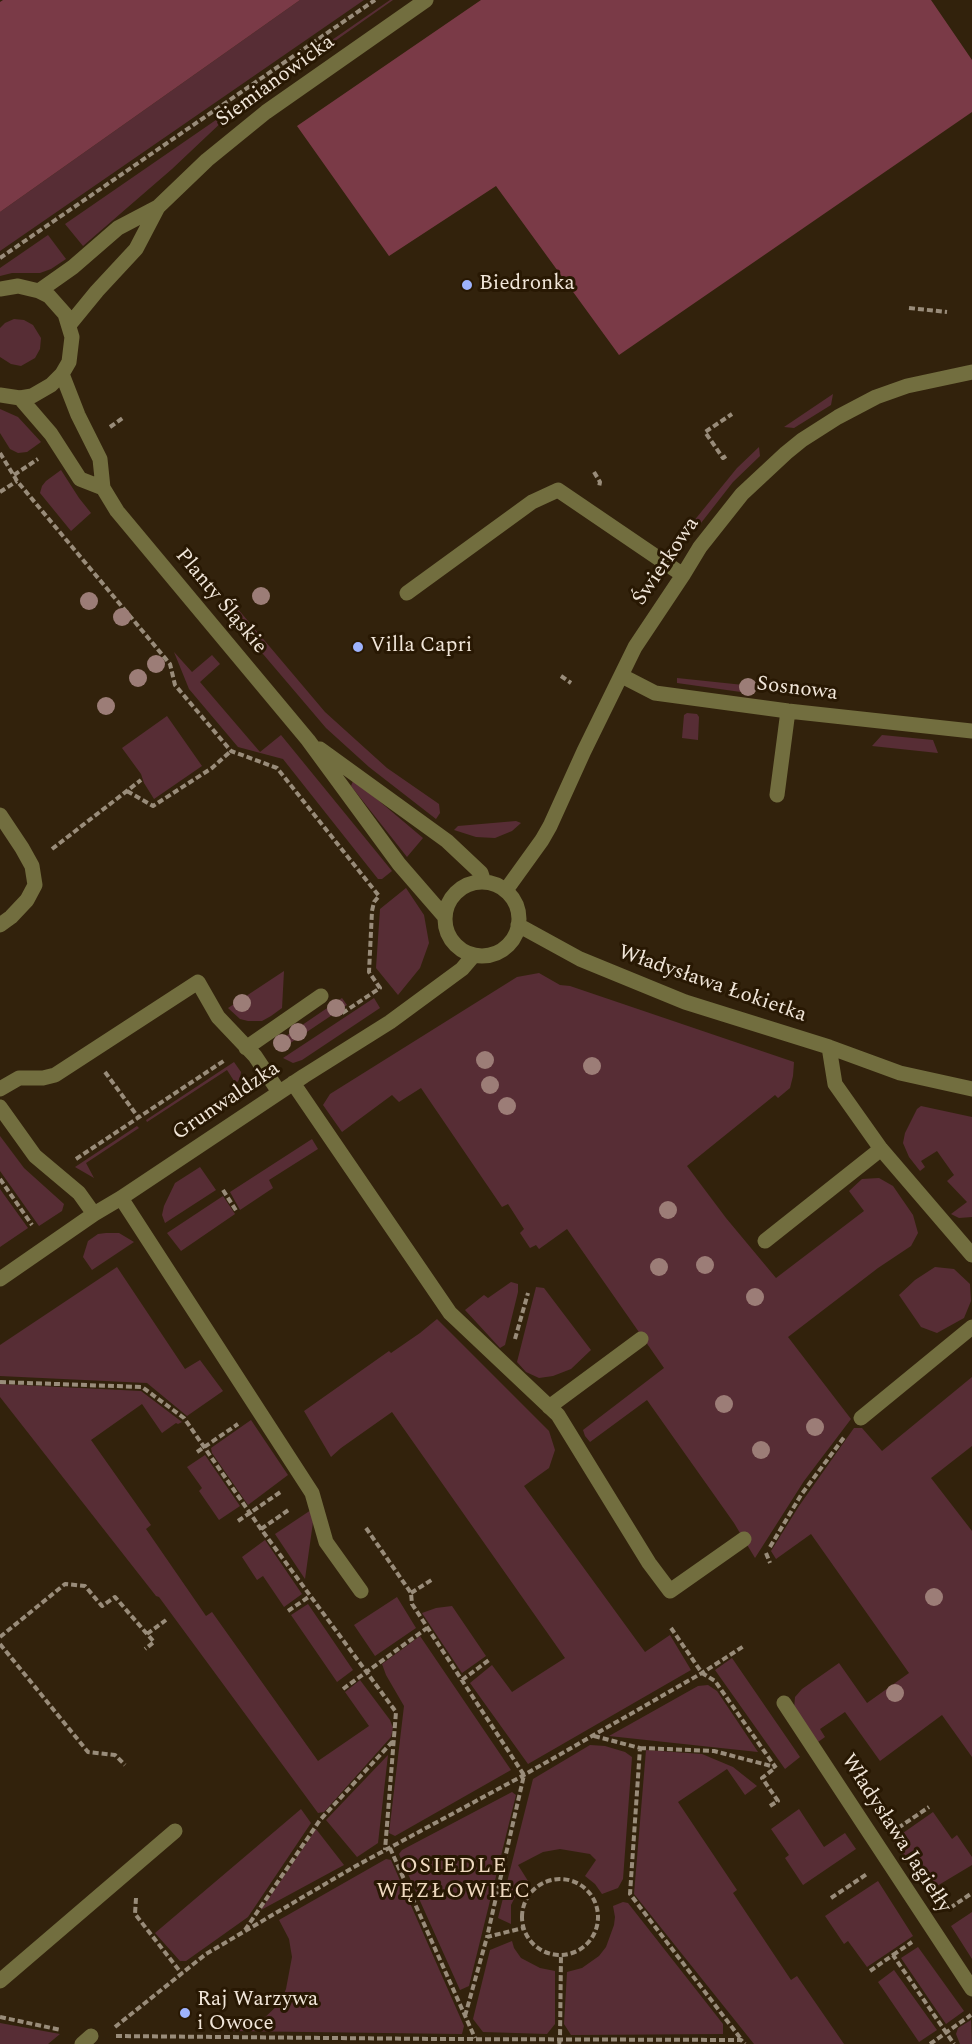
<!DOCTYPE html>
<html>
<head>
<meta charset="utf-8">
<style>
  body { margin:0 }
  canvas { display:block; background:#32220c }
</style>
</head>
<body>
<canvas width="972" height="2044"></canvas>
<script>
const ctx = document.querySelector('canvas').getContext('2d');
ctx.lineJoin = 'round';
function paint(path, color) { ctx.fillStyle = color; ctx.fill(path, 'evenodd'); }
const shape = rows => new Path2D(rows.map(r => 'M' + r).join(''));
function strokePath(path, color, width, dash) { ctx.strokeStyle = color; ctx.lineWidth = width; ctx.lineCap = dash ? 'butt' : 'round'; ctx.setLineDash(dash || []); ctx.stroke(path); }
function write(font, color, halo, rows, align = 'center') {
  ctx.font = font + ' Spectral,serif'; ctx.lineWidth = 6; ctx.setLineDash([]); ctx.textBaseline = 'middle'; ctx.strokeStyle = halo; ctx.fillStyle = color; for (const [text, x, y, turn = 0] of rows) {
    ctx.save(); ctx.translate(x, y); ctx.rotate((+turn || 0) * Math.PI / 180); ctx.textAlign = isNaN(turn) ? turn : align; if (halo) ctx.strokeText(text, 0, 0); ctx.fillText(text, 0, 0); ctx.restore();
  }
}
paint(shape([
  [300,0,364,0,0,251,0,212],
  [390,0,393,0,226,118,172,169,83,246,65,224],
  [48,235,66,259,51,269,40,273,12,273,0,276,0,268],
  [14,319,24,320,33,325,41,338,40,349,35,358,21,366,11,364,0,357,0,328,5,323],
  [833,394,831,405,794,428,784,427],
  [0,409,18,417,41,442,27,452,18,453,10,449,0,433],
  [759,447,760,456,733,482,701,523,693,522,737,468],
  [61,470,79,498,91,513,71,531,40,493,42,486,46,481],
  [237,608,325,712,387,768,439,804,440,813,436,819,369,767,326,728,240,627,236,619],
  [174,652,192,672,212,655,220,664,200,682,260,752,281,735,392,871,382,879,378,879,283,759,238,747,189,689],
  [677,678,753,686,748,693,677,683],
  [687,713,697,714,699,717,698,740,682,738,684,715],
  [167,716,202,766,154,799,144,783,141,774,122,748],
  [882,735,933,740,938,753,872,746],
  [353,781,359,784,423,838,407,857,351,786],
  [516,821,521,823,512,831,495,838,476,837,454,830,458,826],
  [406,888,424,915,429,943,420,968,398,995,376,968,380,909],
  [284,971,282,1008,271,1016,262,1021,248,1021,240,1019,228,1008],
  [539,973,560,985,570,986,794,1062,793,1076,790,1088,778,1098,775,1095,687,1166,726,1218,776,1278,864,1211,849,1191,862,1179,879,1178,893,1186,913,1215,918,1233,911,1246,878,1268,788,1337,851,1419,804,1481,755,1558,734,1523,647,1400,590,1442,585,1436,583,1430,664,1368,567,1229,539,1249,536,1245,530,1248,520,1233,524,1229,508,1204,502,1207,421,1088,399,1102,392,1095,342,1132,323,1105,330,1094,517,977],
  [342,998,347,1005,283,1048,276,1049,280,1040],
  [374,998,380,1008,302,1060,293,1063,283,1058],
  [234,1062,241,1072,240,1078,236,1084,227,1070,147,1122,146,1120],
  [921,1106,972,1117,972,1217,959,1218,951,1214,967,1202,947,1181,954,1175,937,1151,921,1161,925,1167,920,1171,909,1157,903,1143,905,1133,917,1109],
  [137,1126,139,1128,86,1163,94,1178,75,1167],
  [0,1136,24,1168,64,1204,62,1211,39,1226,0,1171],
  [312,1139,318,1149,269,1180,273,1188,240,1210,230,1192],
  [200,1167,216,1190,165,1223,162,1215,164,1206,175,1183],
  [0,1189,28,1228,0,1247],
  [223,1196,235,1214,181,1251,167,1233],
  [106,1233,119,1233,134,1242,92,1270,83,1257,88,1241,98,1234],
  [117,1267,185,1369,200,1360,223,1391,187,1416,147,1383,0,1376,0,1345],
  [935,1267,954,1269,970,1284,971,1301,964,1318,937,1333,921,1327,899,1295,915,1280],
  [511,1282,518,1284,518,1292,505,1345,500,1348,465,1310,484,1295,488,1298],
  [536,1287,544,1288,591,1350,571,1369,553,1376,539,1378,526,1372,517,1362],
  [437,1319,549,1431,555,1450,549,1468,524,1486,645,1652,670,1635,691,1670,528,1764,470,1683,492,1665,512,1692,565,1658,392,1412,341,1448,331,1457,304,1411,389,1351,391,1353,420,1333],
  [972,1377,972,1446,931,1478,972,1531,972,1757,942,1715,880,1761,845,1712,820,1729,825,1737,818,1742,794,1709,795,1697,802,1689,839,1663,867,1703,909,1673,811,1534,776,1559,771,1551,799,1506,854,1428,862,1428,882,1451],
  [0,1384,141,1391,182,1422,178,1424,176,1423,162,1433,142,1404,91,1440,151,1525,146,1529,206,1616,212,1612,318,1761,369,1726,345,1692,360,1680,390,1720,393,1728,391,1737,324,1812,318,1813,159,1597,156,1596,0,1397],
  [251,1420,288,1475,248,1505,212,1453,211,1448],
  [205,1455,240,1506,219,1520,199,1491,202,1488,187,1467],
  [311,1510,313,1522,305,1579,275,1534],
  [265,1540,302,1594,284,1607,263,1576,257,1580,242,1557],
  [397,1597,416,1628,375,1656,354,1625],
  [308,1604,353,1670,337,1682,291,1615],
  [452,1606,486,1656,462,1673,422,1613,436,1608],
  [420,1636,511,1770,395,1836,389,1833,404,1706,386,1675,382,1664],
  [732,1658,800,1757,785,1769,715,1670],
  [708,1685,717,1691,758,1752,609,1736,698,1686],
  [590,1745,605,1746,625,1752,632,1757,623,1879,618,1888,602,1894,595,1884,585,1876,596,1860,590,1854,560,1849,543,1852,518,1865,528,1881,516,1895,511,1905,511,1924,498,1918,533,1779],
  [646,1750,702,1754,733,1767,757,1786,745,1795,727,1769,678,1802,737,1890,733,1893,791,1980,797,1976,844,2044,754,2044,634,1894],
  [388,1755,378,1843,357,1857,326,1820],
  [512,1792,516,1795,469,1986,460,1990,399,1854,402,1850],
  [301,1809,311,1823,248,1917,186,1961,180,1961,155,1933],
  [799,1809,824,1847,845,1833,856,1849,803,1885,785,1858,789,1855,771,1829],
  [933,1812,952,1839,957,1835,972,1857,972,1865,927,1892,893,1840],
  [316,1829,344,1865,261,1910],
  [386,1859,391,1860,464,2026,462,2034,229,2031,250,2027,259,2023,280,2003,286,1989,292,1957,289,1939,279,1920],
  [878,1881,913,1936,867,1967,848,1941,844,1944,825,1916],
  [623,1902,628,1903,723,2024,723,2034,571,2035,564,2024,567,1972,582,1968,599,1956,606,1947,614,1925,615,1917,613,1906],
  [972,1912,972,1959,951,1926],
  [512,1941,514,1948,521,1958,540,1968,555,1971,555,2024,547,2034,483,2032,473,2019,490,1950],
  [918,1947,964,2011,946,2024,901,1958],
  [894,1970,937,2030,919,2042,878,1982],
  [971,2020,972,2044,960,2044,956,2034,958,2028],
  [0,2023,60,2034,48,2044,0,2044]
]), '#572d35');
paint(shape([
  [3,0,300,0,0,212,0,2],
  [481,0,931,0,972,60,972,112,619,355,496,186,389,256,297,126]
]), '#7a3a47');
strokePath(shape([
  [0,258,375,0],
  [909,308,947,312],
  [110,427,124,417],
  [0,453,17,481,170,664,175,685,231,751,277,768,379,896,374,902,372,911,369,972,380,988,341,1014],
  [726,456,723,458,705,432,732,414],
  [594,472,600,482,599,487],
  [14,475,38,459],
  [0,492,17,481],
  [561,676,571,683],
  [127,791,153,806,212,768,231,751],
  [52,849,141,780],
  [105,1072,138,1117],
  [76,1159,225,1060],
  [0,1179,32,1225],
  [223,1190,237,1212],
  [515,1339,528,1293],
  [0,1382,142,1387,184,1418,261,1529,396,1712,385,1850],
  [197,1452,238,1424],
  [238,1521,282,1491],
  [366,1528,411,1593,412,1604,524,1775,487,1937],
  [261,1529,290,1509],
  [770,1547,801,1495,845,1436],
  [766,1553,770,1563],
  [411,1593,433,1579],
  [288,1611,310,1596],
  [671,1628,702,1673,715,1681,776,1768],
  [147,1634,166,1620],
  [0,1637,65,1584,85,1586,102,1606,115,1597,154,1642,145,1649],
  [0,1644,88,1752,115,1755,125,1765],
  [462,1680,489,1660],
  [343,1689,427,1628],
  [594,1736,640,1748,630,1894,741,2039],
  [640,1748,714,1751,775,1767],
  [770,1806,778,1801,762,1778,775,1768],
  [898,1828,929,1807],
  [390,1848,475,2038],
  '522 1917a38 38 0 1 1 76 0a38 38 0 1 1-76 0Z',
  [136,1898,135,1914,182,1974],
  [831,1898,867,1874],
  [950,1908,972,1893],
  [245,1930,320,1820,393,1741],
  [893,1955,912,1942],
  [870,1971,893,1955,954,2044],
  [465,2016,487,1937,523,1928],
  [0,2017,61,2030],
  [115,2027,206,1954,354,1867,524,1775,702,1673,744,1646],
  [116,2036,438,2039,741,2040,745,2044],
  [559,2044,560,2040,561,1955],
  [930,2044,971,2015]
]), '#998c7a', 4, [6, 3]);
strokePath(shape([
  [0,289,18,286,39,291,49,296,65,314,72,337,69,362,62,374,51,385,32,396,20,398,0,395],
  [39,291,73,267,118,228,158,207,207,160,266,112,426,0],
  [70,324,97,291,136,249,158,207],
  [62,374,78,415,100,459,103,488,117,511,308,740,399,864,445,917],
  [20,398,51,434,80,479,103,488],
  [407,593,532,502,558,490,683,575],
  [622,676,655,693,788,711,972,731],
  [320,749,447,841,481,873,484,882],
  [777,795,788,711],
  [0,815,22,848,32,866,35,885,27,900,11,917,0,925],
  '445 919a37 37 0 1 1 74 0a37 37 0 1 1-74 0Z',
  [506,890,542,840,550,826,584,751,635,647,683,575,700,547,742,494,786,453,802,440,838,417,876,397,907,386,972,372],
  [518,925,580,959,685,1002,829,1047,900,1073,972,1089],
  [829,1047,835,1084,881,1149,972,1255],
  [246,1048,321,996],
  [293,1083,450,1313,558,1415,649,1563,670,1591,744,1539],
  [0,1089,19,1078,43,1078,55,1075,198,982,218,1017,255,1056,279,1092],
  [0,1107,35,1156,79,1193,94,1214],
  [121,1198,312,1493,326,1542,361,1591],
  [765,1241,881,1149],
  [0,1279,94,1214,121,1198,304,1076,390,1022,462,969,474,955],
  [549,1407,641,1339],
  [861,1418,972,1327],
  [784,1703,972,1989],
  [0,1981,175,1831],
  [82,2044,91,2036]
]), '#726e3f', 15);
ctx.fillStyle = '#9c7d77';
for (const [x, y] of [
  [261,596],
  [89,601],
  [122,617],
  [156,664],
  [138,678],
  [748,687],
  [106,706],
  [242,1003],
  [336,1008],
  [298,1032],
  [282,1043],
  [485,1060],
  [592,1066],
  [490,1085],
  [507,1106],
  [668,1210],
  [705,1265],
  [659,1267],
  [755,1297],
  [724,1404],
  [815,1427],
  [761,1450],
  [934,1597],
  [895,1693]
]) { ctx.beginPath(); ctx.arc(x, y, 9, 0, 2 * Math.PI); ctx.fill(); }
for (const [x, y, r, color] of [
  [467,285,6,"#9eb3fd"],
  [358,647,6,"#9eb3fd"],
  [185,2013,6,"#9eb3fd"]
]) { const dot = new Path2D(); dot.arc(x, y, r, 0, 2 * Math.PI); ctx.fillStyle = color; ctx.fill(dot); strokePath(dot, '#281803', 2); }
write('21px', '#f1e6d9', '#281803', [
  ["Siemianowicka",276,82,-36],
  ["Świerkowa",667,562,-56],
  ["Planty Śląskie",220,602,50],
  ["Sosnowa",797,690,7],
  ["Władysława Łokietka",712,985,19],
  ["Grunwaldzka",227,1102,-34],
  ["Władysława Jagiełły",895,1834,57]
]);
write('21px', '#f1e6d9', '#281803', [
  ["Biedronka",479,285],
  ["Villa Capri",370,647],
  ["Raj Warzywa",197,2001],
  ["i Owoce",197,2025]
], 'left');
ctx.letterSpacing = '1.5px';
write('22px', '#efd9bf', '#281803', [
  ["OSIEDLE",454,1868],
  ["WĘZŁOWIEC",454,1893]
]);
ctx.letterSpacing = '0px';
</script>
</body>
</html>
